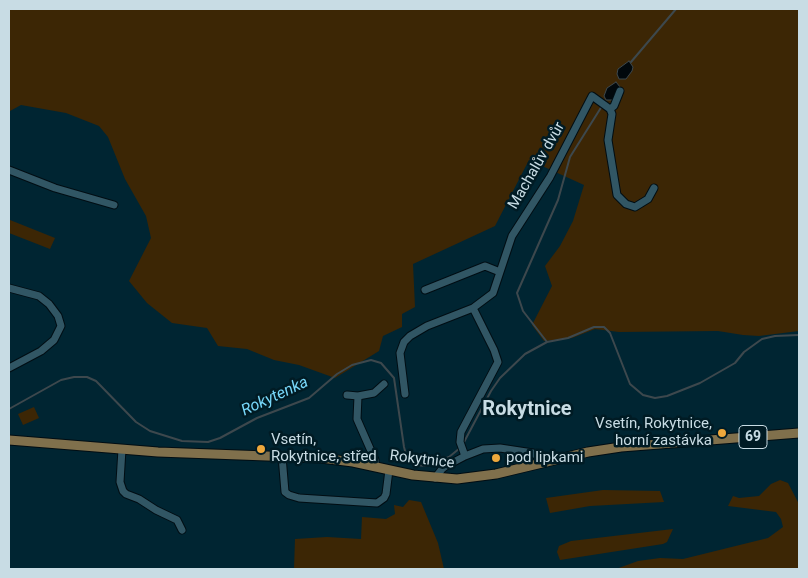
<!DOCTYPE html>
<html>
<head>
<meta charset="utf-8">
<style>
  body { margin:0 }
  #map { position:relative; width:808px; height:578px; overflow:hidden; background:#002532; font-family:Roboto,sans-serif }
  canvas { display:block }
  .frame { position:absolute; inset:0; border:10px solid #c8dce4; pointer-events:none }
</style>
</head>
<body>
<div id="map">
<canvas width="808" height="578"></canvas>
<div class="frame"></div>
</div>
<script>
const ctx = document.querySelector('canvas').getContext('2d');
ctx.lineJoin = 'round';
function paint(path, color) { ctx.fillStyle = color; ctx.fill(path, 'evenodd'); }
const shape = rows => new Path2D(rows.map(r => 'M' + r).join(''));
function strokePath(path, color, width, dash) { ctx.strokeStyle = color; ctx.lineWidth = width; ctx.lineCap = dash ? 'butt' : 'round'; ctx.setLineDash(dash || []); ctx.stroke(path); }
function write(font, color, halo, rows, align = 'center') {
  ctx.font = font + ' Roboto,sans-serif'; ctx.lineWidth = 5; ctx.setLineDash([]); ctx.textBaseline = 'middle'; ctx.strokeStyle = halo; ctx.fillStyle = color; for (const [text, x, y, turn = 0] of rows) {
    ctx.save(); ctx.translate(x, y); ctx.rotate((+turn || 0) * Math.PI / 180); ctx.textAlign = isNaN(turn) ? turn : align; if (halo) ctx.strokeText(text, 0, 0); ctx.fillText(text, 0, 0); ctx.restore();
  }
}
paint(shape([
  [9,9,799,9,799,331,759,336,743,335,718,331,619,332,595,329,572,338,544,341,532,325,552,286,545,266,560,246,573,221,584,185,529,160,495,226,413,264,415,307,402,314,402,327,383,336,379,351,335,378,299,365,274,360,247,349,218,346,207,328,172,323,147,303,129,281,151,238,146,216,125,179,108,137,99,126,66,113,21,105,10,111,9,115],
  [10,220,55,238,50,249,9,233],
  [34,407,39,418,23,425,18,414],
  [780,480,788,483,799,504,799,569,616,569,638,561,660,558,683,559,768,538,783,527,781,519,776,512,728,506,733,496,739,498,759,496,771,484],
  [603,490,660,491,664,502,590,506,550,513,546,498],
  [409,500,421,502,438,543,444,569,294,569,295,539,327,537,361,539,362,517,386,519,395,514,394,505,403,507],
  [673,529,667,542,663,544,560,560,557,552,559,546,571,541]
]), '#3c2605');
const water = shape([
  [629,61,633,67,632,71,626,79,619,79,617,74,618,69,629,61],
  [616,82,620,87,617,97,613,100,606,100,604,96,607,88,616,82]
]);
paint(water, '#01080c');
strokePath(water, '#3d484d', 1);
strokePath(shape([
  [631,62,676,9],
  [547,342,523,311,517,293,558,200,570,157,602,106],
  [9,409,61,380,74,377,87,377,96,381,136,422,150,431,182,441,208,442,220,438,257,418,309,398,337,374,352,365,371,360,381,363,394,378,404,447,407,458,409,461,417,465,425,466,449,457,460,448],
  [463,444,491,391,500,378,525,354,547,342,568,338,594,327,604,327,610,333,630,384,643,395,655,398,667,396,700,383,735,363,744,352,762,339,775,336,799,335]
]), '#3d484d', 2);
const minor = shape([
  [610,109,614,106,620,91],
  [9,170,55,188,114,205],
  [9,288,39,296,49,304,58,316,61,326,54,340,41,351,9,368],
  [425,290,485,266,500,272],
  [405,394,400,353,404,342,410,336,427,326,473,308],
  [347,395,358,396],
  [122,449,120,482,123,491,126,494,139,499,156,510,177,520,182,530],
  [282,456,285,492,289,495,299,498,377,503,384,498,386,494,389,470],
  [465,456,460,442,461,432,498,362,494,350,473,308,493,293,512,236,550,177,592,96,610,109,612,114,608,140,617,195,626,204,635,207,648,199,654,188],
  [375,467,375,460,357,419,358,396,374,393,384,384],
  [435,478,442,469,446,466,465,456,483,449,500,448,533,453,539,457,542,463]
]);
const major = shape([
  [9,440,158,452,321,458,353,462,413,475,457,479,496,474,588,452,621,447,799,433]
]);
strokePath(minor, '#000d13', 9);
strokePath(major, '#000d13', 11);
strokePath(minor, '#315664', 7);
strokePath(major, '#80704c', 9);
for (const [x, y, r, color] of [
  [722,433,5,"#eea83c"],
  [261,449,5,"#eea83c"],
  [496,458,5,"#eea83c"]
]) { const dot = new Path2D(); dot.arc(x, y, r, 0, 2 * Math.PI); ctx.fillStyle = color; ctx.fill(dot); strokePath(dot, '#001b24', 2); }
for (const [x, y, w] of [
  [753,437,28]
]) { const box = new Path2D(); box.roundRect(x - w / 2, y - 11.5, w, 23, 4); ctx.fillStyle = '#001b24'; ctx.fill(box); strokePath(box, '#c8dce4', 1); }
write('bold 14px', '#c8dce4', null, [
  ["69",753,437]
]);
write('15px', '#c8dce4', '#001b24', [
  ["Machalův dvůr",537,166,-60],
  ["Rokytnice",422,460,7]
]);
write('15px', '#c8dce4', '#001b24', [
  ["Vsetín, Rokytnice,",712,424,"right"],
  ["horní zastávka",712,441,"right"],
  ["Vsetín,",271,440],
  ["Rokytnice, střed",271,457],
  ["pod lipkami",506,458]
], 'left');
write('italic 16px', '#77d7f9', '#001b24', [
  ["Rokytenka",275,397,-25]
]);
write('bold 20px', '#c8dce4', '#001b24', [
  ["Rokytnice",527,410]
]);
</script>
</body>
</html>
